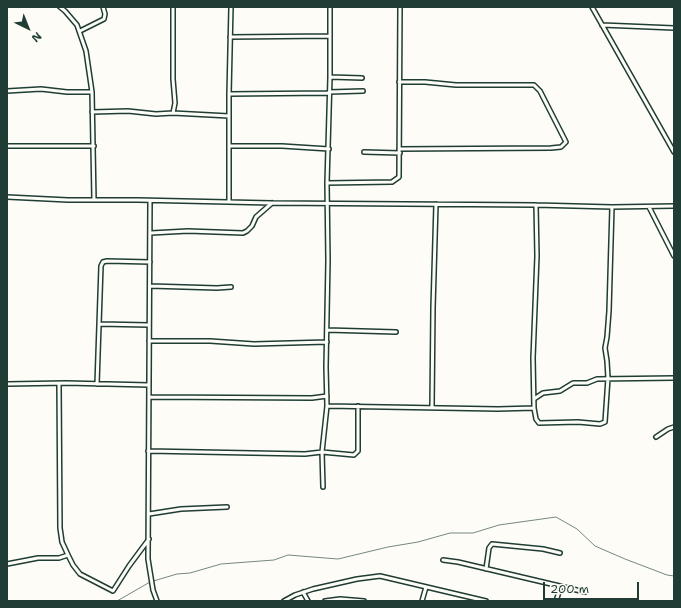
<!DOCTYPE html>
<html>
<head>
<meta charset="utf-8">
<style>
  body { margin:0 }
  #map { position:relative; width:681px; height:608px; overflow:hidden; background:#fdfcf7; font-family:"Shantell Sans",sans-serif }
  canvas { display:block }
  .frame { position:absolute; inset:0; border:8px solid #1f3d34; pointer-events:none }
  .north { position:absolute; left:8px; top:8px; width:40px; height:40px; -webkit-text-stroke:3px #fdfcf7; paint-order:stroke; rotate:137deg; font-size:11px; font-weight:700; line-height:16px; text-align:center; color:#1f3d34 }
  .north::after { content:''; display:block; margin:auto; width:14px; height:18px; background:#1f3d34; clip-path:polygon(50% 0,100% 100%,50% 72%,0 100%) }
  .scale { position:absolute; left:543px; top:582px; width:96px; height:18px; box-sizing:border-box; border:2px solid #1f3d34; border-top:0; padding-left:5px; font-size:12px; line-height:14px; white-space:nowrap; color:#1f3d34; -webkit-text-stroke:3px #fdfcf7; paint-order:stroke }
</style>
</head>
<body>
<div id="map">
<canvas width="681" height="608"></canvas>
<div class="frame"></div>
<div class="north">N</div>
<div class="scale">200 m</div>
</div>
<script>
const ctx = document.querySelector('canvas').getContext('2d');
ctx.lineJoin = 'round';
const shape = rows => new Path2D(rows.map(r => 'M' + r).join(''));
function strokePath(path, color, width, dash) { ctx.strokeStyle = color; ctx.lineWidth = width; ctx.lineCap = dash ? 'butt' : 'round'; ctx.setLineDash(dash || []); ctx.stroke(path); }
strokePath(shape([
  [117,601,150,582,177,574,190,573,221,564,274,560,288,555,338,559,388,547,418,542,450,533,473,533,499,525,556,517,577,529,595,546,625,559,667,575,674,576]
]), '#75877f', 1);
const street = shape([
  [60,7,65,11,77,25,86,51,92,92,94,200],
  [592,7,674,152],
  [602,25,674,28],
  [80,31,104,19,105,14,103,7],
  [230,37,330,36],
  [330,77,362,78],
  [399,82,425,82,456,85,534,85,540,91,566,142,561,147,551,148,399,149],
  [7,91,41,89,67,92,92,92],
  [329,92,363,91],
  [229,94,329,93],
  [92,112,128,111,156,114,173,113,175,103,173,79,173,7],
  [173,113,229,116],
  [7,146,94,146],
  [229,146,282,146,329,149],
  [364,152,400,153],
  [327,183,392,182,399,177,400,7],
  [7,197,68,200,138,200,272,203,536,205,612,207,674,206],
  [150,201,148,559,153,590,157,601],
  [229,202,229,94,231,7],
  [536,205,537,256,533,358,534,408,536,419,539,423,578,422,600,424,605,422,608,378,607,361,605,348,607,337,609,311,612,207],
  [649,207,674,256],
  [151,233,188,231,243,233,247,231,252,226,256,217,272,203],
  [150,286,217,288,231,287],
  [99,324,149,325],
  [327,330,396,332],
  [149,341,210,341,254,344,327,342],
  [7,384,66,383,149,385],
  [59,384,60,528,62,542,68,555],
  [97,384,101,266,103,262,107,261,150,262],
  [150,397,312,398,327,396],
  [534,399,543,393,560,391,573,383,587,383,597,379,674,378],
  [327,406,498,409,534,408],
  [432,407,433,308,436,204],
  [656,437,668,429,674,427],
  [148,451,305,454,322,452,354,455,358,451,358,406],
  [323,487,322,452,327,406,326,367,328,261,327,183,330,77,330,7],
  [149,514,181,509,227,507],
  [443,560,458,562,585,592],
  [7,564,38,558,59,558,68,555,73,565,80,574,113,591,129,566,149,539],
  [486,569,489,548,492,544,543,549,560,553],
  [303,592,308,601],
  [284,601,295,595,313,589,357,579,380,576,486,601],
  [325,601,340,599,364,601],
  [422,601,426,587],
  [556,601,561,586]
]);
strokePath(street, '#1f3d34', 6);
strokePath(street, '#fdfcf7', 3);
</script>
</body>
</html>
